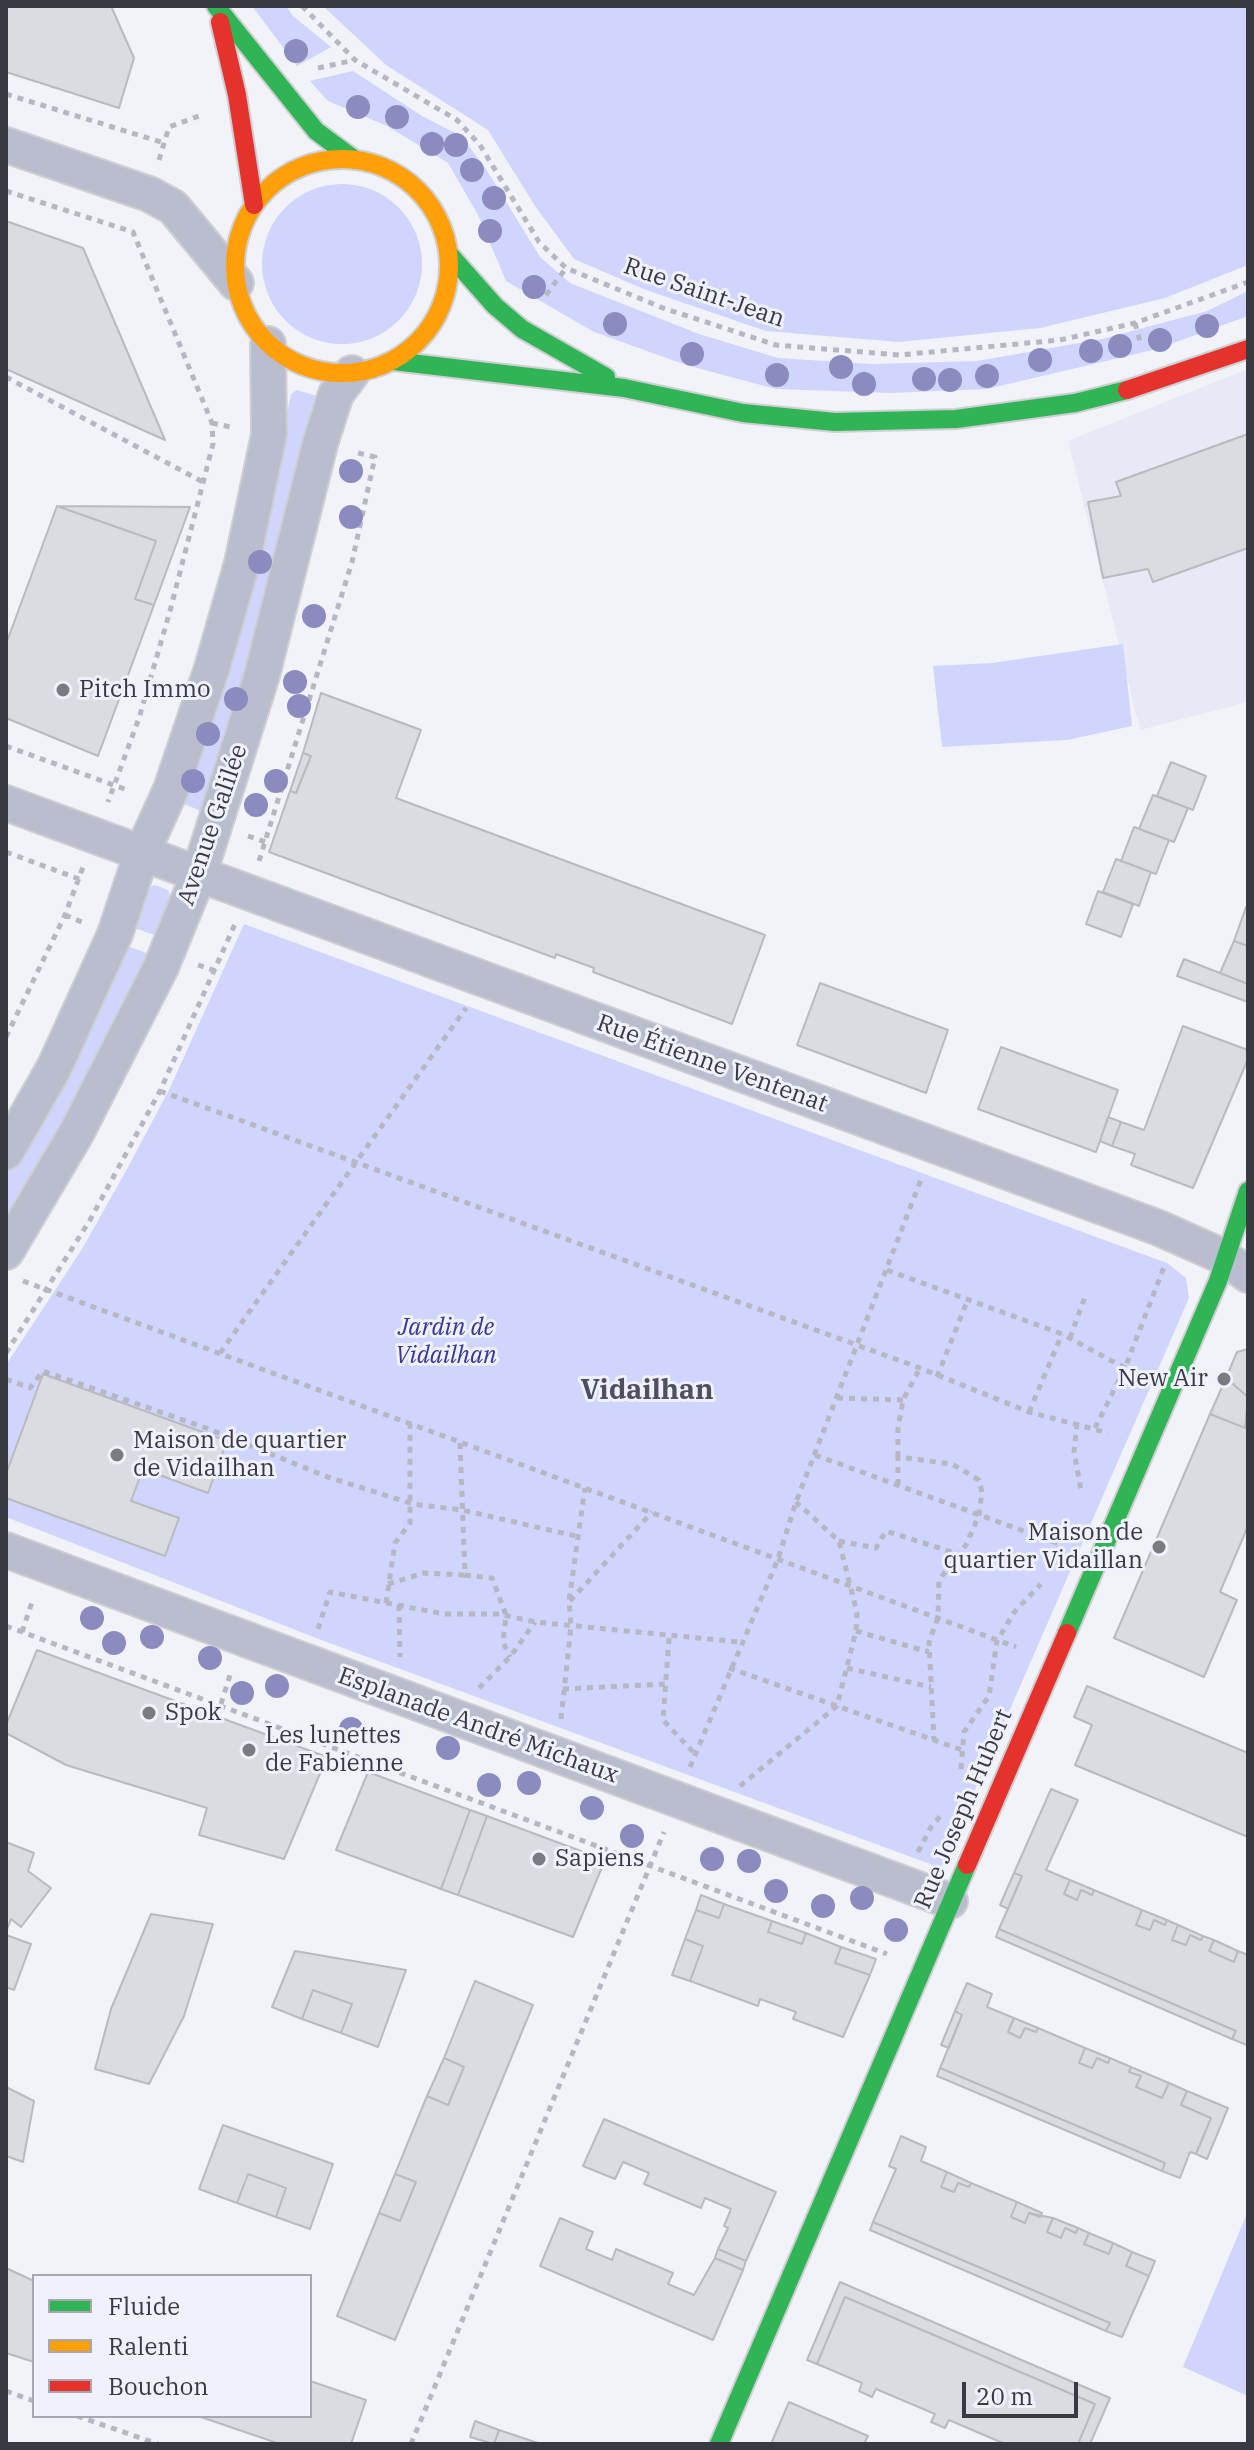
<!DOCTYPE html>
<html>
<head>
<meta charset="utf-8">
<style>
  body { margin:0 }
  #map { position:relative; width:1254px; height:2450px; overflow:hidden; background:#f2f3f9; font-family:"IBM Plex Serif",serif }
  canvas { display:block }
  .frame { position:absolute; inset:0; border:8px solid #393a41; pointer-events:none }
  .legend { position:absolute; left:32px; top:2274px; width:280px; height:144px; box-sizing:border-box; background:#eff1fc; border:2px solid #a6a8b1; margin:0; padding:10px 14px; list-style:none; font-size:24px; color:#393a41 }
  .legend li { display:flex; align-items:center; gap:16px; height:40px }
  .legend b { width:40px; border:2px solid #a6a8b1 }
  .scale { position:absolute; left:962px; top:2382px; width:116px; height:36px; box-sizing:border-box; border:4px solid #393a41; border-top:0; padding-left:10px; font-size:24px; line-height:28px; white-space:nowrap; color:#393a41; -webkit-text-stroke:6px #eff1fc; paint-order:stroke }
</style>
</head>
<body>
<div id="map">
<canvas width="1254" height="2450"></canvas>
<div class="frame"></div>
<ul class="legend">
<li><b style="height:10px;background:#30b455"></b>Fluide</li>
<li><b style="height:10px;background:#ff9f0a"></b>Ralenti</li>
<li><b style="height:10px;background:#e5322d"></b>Bouchon</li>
</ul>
<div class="scale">20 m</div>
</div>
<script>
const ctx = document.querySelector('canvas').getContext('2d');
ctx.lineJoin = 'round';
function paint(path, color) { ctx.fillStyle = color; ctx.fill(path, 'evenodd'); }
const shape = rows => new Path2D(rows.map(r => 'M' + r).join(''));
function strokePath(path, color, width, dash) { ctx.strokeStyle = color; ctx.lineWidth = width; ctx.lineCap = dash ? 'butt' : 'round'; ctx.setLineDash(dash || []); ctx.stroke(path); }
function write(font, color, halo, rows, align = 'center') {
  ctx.font = font + ' "IBM Plex Serif",serif'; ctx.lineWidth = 6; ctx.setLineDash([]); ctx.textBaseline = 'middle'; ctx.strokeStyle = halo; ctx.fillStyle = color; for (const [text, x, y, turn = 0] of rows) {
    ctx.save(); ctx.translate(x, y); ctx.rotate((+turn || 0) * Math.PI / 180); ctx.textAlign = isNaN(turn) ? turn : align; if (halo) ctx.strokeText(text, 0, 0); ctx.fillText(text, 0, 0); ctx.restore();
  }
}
paint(shape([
  [1248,369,1248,702,1140,730,1068,441]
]), '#e7e9f7');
paint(shape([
  [252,6,286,6,293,16,331,47,297,66],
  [323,6,1248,6,1248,265,1165,298,1040,328,899,342,766,331,646,290,574,259,535,206,488,130,386,65],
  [353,71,422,116,461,136,486,169,540,257,570,283,699,334,778,358,873,364,977,361,1102,339,1207,311,1248,291,1248,316,1157,349,987,389,891,393,776,389,686,365,594,332,506,281,478,215,448,163,387,126,328,101,310,81],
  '262 264a80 80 0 1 1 160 0a80 80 0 1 1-160 0Z',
  [297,390,317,396,319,401,297,503,206,813,179,802,256,557,291,394],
  [1123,644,1132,726,1067,740,942,747,933,666,992,663],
  [155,885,168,890,171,898,157,936,129,926,145,889],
  [244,924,1167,1263,1186,1278,1189,1298,941,1868,316,1638,6,1517,6,1365,82,1249,127,1169,169,1090],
  [122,944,149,954,133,991,6,1231,6,1174],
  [1248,2211,1248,2396,1183,2367]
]), '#cfd5fc');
const building = shape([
  [6,6,111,6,134,58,119,108,6,72,6,6],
  [6,221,83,248,165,440,6,369,6,221],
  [1248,434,1248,548,1153,582,1148,569,1103,578,1088,502,1121,496,1116,482,1248,434],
  [57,506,190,507,154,605,135,599,156,541,57,506],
  [57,506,156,541,135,599,154,605,98,756,6,718,6,644,57,506],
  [321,693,421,730,396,798,765,935,732,1024,593,972,594,968,556,954,555,958,269,852,290,791,296,793,311,756,303,753,321,693],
  [303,753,311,756,296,793,290,791,303,753],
  [1171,762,1206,776,1193,810,1157,796,1171,762],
  [1153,795,1188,808,1174,842,1139,829,1153,795],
  [1134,827,1169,840,1156,874,1121,861,1134,827],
  [1116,859,1151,872,1139,906,1103,892,1116,859],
  [1098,891,1133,904,1121,937,1086,924,1098,891],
  [1246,907,1248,907,1248,946,1234,941,1246,907],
  [1234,941,1248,946,1248,984,1220,973,1234,941],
  [1184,959,1248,984,1248,1002,1177,976,1184,959],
  [820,983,948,1030,926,1093,797,1045,820,983],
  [1183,1026,1248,1050,1248,1059,1193,1188,1131,1165,1135,1154,1112,1146,1121,1122,1144,1130,1183,1026],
  [1001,1047,1118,1090,1096,1152,978,1109,1001,1047],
  [1108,1117,1121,1122,1112,1146,1100,1141,1108,1117],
  [1248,1349,1248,1397,1226,1378,1237,1352,1248,1349],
  [43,1374,227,1441,208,1493,143,1469,131,1501,179,1518,165,1556,6,1498,6,1474,43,1374],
  [1226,1378,1248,1397,1245,1428,1210,1414,1226,1378],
  [1210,1414,1245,1428,1248,1421,1248,1526,1220,1592,1237,1600,1204,1677,1114,1638,1210,1414],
  [37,1650,327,1757,284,1859,199,1835,207,1808,66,1765,6,1733,6,1725,37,1650],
  [1087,1686,1248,1753,1248,1837,1075,1765,1092,1725,1074,1717,1087,1686],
  [368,1772,470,1810,441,1889,336,1850,368,1772],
  [1051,1789,1078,1800,1046,1870,1070,1880,1064,1894,1077,1900,1081,1890,1092,1895,1094,1890,1142,1910,1136,1925,1150,1930,1154,1920,1165,1925,1167,1920,1178,1925,1172,1940,1186,1945,1190,1935,1201,1940,1203,1936,1214,1940,1209,1951,1234,1962,1238,1951,1248,1955,1247,2045,1232,2039,1236,2031,999,1929,1022,1876,1014,1873,1051,1789],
  [470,1810,487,1816,458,1895,441,1889,470,1810],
  [487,1816,605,1860,573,1937,458,1895,487,1816],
  [6,1842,34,1853,28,1871,51,1888,21,1927,11,1919,6,1932,6,1842],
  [1014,1873,1022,1876,1008,1909,1000,1905,1014,1873],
  [1070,1880,1094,1890,1092,1895,1081,1890,1077,1900,1064,1894,1070,1880],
  [701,1895,724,1904,719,1918,696,1910,701,1895],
  [724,1904,772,1921,768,1932,802,1944,806,1933,841,1947,835,1963,870,1975,843,2037,793,2019,796,2012,760,1999,758,2006,690,1981,703,1946,685,1939,696,1910,719,1918,724,1904],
  [1142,1910,1167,1920,1165,1925,1154,1920,1150,1930,1136,1925,1142,1910],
  [151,1914,213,1924,184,2016,149,2084,95,2069,111,2009,151,1914],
  [772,1921,806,1933,802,1944,768,1932,772,1921],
  [1178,1925,1203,1936,1201,1940,1190,1935,1186,1945,1172,1940,1178,1925],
  [999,1929,1236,2031,1232,2039,996,1937,999,1929],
  [6,1935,31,1944,14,1990,6,1987,6,1935],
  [685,1939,703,1946,690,1981,672,1975,685,1939],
  [1214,1940,1238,1951,1234,1962,1209,1951,1214,1940],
  [841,1947,876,1959,870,1975,835,1963,841,1947],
  [295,1951,406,1970,378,2047,341,2033,352,2004,313,1990,302,2019,272,2007,295,1951],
  [475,1981,533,2005,395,2340,337,2316,379,2213,400,2221,416,2182,395,2174,427,2096,448,2105,464,2067,444,2058,475,1981],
  [967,1983,992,1994,987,2007,1014,2018,1008,2032,1020,2038,1025,2028,1036,2032,1038,2028,1085,2048,1079,2063,1092,2068,1097,2058,1108,2063,1110,2058,1131,2067,1129,2072,1141,2076,1136,2087,1162,2098,1169,2083,1187,2091,1181,2105,1211,2118,1196,2154,1190,2152,1180,2178,1162,2171,1165,2163,940,2068,962,2015,955,2011,967,1983],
  [313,1990,352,2004,341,2033,302,2019,313,1990],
  [955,2011,962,2015,949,2048,941,2045,955,2011],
  [1014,2018,1038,2028,1036,2032,1025,2028,1020,2038,1008,2032,1014,2018],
  [1085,2048,1110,2058,1108,2063,1097,2058,1092,2068,1079,2063,1085,2048],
  [444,2058,464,2067,448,2105,427,2096,444,2058],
  [1131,2067,1169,2083,1162,2098,1136,2087,1141,2076,1129,2072,1131,2067],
  [940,2068,1165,2163,1162,2171,937,2076,940,2068],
  [6,2087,34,2101,23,2162,6,2156,6,2087],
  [1187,2091,1228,2108,1207,2159,1196,2154,1211,2118,1181,2105,1187,2091],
  [604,2119,776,2192,746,2261,718,2249,728,2228,724,2226,731,2209,705,2198,701,2208,644,2184,649,2173,623,2162,615,2179,583,2166,604,2119],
  [223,2125,333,2164,310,2229,276,2217,286,2188,248,2174,237,2203,199,2189,223,2125],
  [901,2136,926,2147,921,2161,947,2172,941,2187,954,2192,958,2183,969,2187,971,2183,1017,2202,1011,2217,1025,2223,1029,2213,1053,2218,1047,2232,1061,2238,1065,2228,1076,2233,1078,2228,1089,2233,1084,2244,1109,2254,1113,2243,1132,2252,1126,2266,1149,2276,1122,2337,1106,2331,1110,2323,873,2222,896,2169,889,2166,901,2136],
  [947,2172,971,2183,969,2187,958,2183,954,2192,941,2187,947,2172],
  [248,2174,286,2188,276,2217,237,2203,248,2174],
  [395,2174,416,2182,400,2221,379,2213,395,2174],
  [1017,2202,1042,2213,1040,2217,1029,2213,1025,2223,1011,2217,1017,2202],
  [560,2218,593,2232,586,2249,612,2260,616,2249,673,2273,668,2284,694,2295,715,2258,743,2270,713,2340,540,2266,560,2218],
  [1053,2218,1078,2228,1076,2233,1065,2228,1061,2238,1047,2232,1053,2218],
  [873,2222,1110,2323,1106,2331,870,2230,873,2222],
  [1089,2233,1113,2243,1109,2254,1084,2244,1089,2233],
  [718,2249,746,2261,743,2270,715,2258,718,2249],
  [1132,2252,1155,2261,1149,2276,1126,2266,1132,2252],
  [6,2268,34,2281,34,2362,6,2353,6,2268],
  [840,2282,1110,2398,1090,2444,1078,2444,1095,2404,845,2297,817,2364,807,2360,840,2282],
  [845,2297,1095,2404,1078,2444,1005,2444,949,2420,945,2428,931,2422,935,2414,876,2389,872,2397,859,2391,862,2383,817,2364,845,2297],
  [310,2381,366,2400,351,2444,280,2444,198,2416,310,2416,310,2381],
  [789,2402,868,2436,864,2444,771,2444,789,2402],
  [475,2421,499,2430,494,2444,470,2437,475,2421],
  [499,2430,541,2444,494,2444,499,2430]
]);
paint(building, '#dadce1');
strokePath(building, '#b9bac0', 2);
const street = shape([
  [6,145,149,194,173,207,236,283],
  [6,803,1159,1228,1224,1257,1248,1275],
  [6,1152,54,1068,115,934,142,853,171,789,212,668,242,563,269,435,268,344],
  [6,1252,77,1132,161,967,199,874,262,675,320,444,336,394,352,373],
  [6,1550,950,1901]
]);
const fast = shape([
  [216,6,316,131,355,160],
  [449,254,495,306,522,329,606,377],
  [393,361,624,388,743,413,835,422,956,419,1075,403,1127,390],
  [1067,1633,1218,1281,1248,1191],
  [719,2444,967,1865]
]);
const slow = shape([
  '235 266a107 107 0 1 1 214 0a107 107 0 1 1-214 0Z'
]);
const jam = shape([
  [220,22,237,95,254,205],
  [1127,390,1248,349],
  [967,1865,1067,1633]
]);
strokePath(street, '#cecfd3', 38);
strokePath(fast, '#cecfd3', 22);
strokePath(slow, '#cecfd3', 22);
strokePath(jam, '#cecfd3', 22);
strokePath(shape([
  [302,6,355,60,457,120,480,145,539,242,566,268,663,308,776,345,899,355,1060,340,1135,323,1248,282],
  [318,68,355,60],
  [6,94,164,143],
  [159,160,169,127,199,116],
  [6,191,133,232,212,423,213,444,170,611,139,718,108,802],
  [546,295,566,268],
  [1135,323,1141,345],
  [6,377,203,482],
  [212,423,235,428],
  [6,746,130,791],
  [248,836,266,842],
  [6,852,79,879],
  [259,861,352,562,375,457,354,452],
  [65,915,82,922],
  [198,965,216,971],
  [6,1037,65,915,83,867],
  [160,1091,920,1368,1029,1412,1108,1433],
  [887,1270,1062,1334,1125,1368],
  [23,1281,1016,1647],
  [1070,1338,1086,1294],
  [6,1353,90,1220,160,1091,235,924],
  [220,1353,466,1008],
  [937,1377,968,1299],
  [6,1379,30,1388,43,1371,206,1428,328,1477,413,1504,462,1510,580,1537],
  [837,1398,903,1400],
  [1029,1412,1062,1334],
  [1077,1423,1074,1452,1081,1490],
  [1095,1428,1125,1368,1164,1267],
  [460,1443,465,1575,492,1578,506,1615,503,1642,510,1657],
  [815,1455,1062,1545],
  [898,1457,898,1428,903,1400,920,1368],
  [898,1485,898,1457,952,1464,979,1480,982,1492,979,1515,966,1545,939,1580,938,1617,929,1642,934,1740],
  [839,1541,876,1548,886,1531,958,1554],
  [388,1584,424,1573,465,1575],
  [570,1601,652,1512],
  [386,1603,395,1543,410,1523,410,1424],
  [399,1605,400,1657],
  [6,1626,887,1954],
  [318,1629,330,1592,444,1614,499,1614,535,1622,740,1642],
  [856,1631,929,1652],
  [22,1632,33,1599],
  [669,1638,663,1720,695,1754],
  [729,1668,962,1750],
  [847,1668,931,1687],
  [479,1688,510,1657,535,1622],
  [563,1689,666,1684],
  [221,1704,231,1672],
  [561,1719,571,1626,569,1601,585,1488],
  [690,1767,778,1559,796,1502,922,1177],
  [961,1769,964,1732,989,1696,997,1641,1015,1611,1041,1584],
  [740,1786,837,1706,856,1631,857,1613,839,1541,796,1502],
  [918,1852,931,1827,943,1813],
  [6,2391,34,2401],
  [77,2416,158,2444],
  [411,2444,664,1832]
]), '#b6b7c3', 5, [6, 6]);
strokePath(street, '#babdce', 34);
strokePath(fast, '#30b455', 18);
strokePath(slow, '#ff9f0a', 18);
strokePath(jam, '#e5322d', 18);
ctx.fillStyle = '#8b8bc0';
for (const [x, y] of [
  [296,51],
  [358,107],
  [397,117],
  [432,144],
  [456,145],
  [472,170],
  [494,198],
  [490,231],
  [534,287],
  [615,324],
  [1207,326],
  [1160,340],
  [1120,346],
  [1091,351],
  [692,354],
  [1040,360],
  [841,367],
  [777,375],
  [987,376],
  [924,379],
  [950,380],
  [864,384],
  [351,471],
  [351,517],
  [260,562],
  [314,616],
  [295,682],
  [236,699],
  [299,706],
  [208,734],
  [193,781],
  [276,781],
  [256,805],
  [92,1618],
  [152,1637],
  [114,1643],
  [210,1658],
  [277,1686],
  [242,1693],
  [351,1729],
  [448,1748],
  [529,1783],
  [489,1785],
  [592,1808],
  [632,1836],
  [712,1859],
  [749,1861],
  [776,1891],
  [862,1898],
  [823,1906],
  [896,1930]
]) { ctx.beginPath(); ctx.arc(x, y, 12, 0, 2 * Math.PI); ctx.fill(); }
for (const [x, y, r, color] of [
  [63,690,8,"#7a7b81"],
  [1224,1379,8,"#7a7b81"],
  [117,1455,8,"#7a7b81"],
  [1159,1547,8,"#7a7b81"],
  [149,1713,8,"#7a7b81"],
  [249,1750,8,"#7a7b81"],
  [539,1859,8,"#7a7b81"]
]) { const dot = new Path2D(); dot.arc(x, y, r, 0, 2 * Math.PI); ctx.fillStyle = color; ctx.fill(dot); strokePath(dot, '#eff1fc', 3); }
write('24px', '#393a41', '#eff1fc', [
  ["Rue Saint-Jean",704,293,19],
  ["Avenue Galilée",213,825,-71],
  ["Rue Étienne Ventenat",712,1064,20],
  ["Esplanade André Michaux",478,1726,20],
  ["Rue Joseph Hubert",964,1809,-67]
]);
write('24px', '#393a41', '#eff1fc', [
  ["Pitch Immo",79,690],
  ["New Air",1208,1379,"right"],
  ["Maison de quartier",133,1441],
  ["de Vidailhan",133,1469],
  ["Maison de",1143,1533,"right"],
  ["quartier Vidaillan",1143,1561,"right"],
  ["Spok",165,1713],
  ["Les lunettes",265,1736],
  ["de Fabienne",265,1764],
  ["Sapiens",555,1859]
], 'left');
write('italic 24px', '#373692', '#eff1fc', [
  ["Jardin de",446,1328],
  ["Vidailhan",446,1356]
]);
write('bold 28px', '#4e505f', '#eff1fc', [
  ["Vidailhan",647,1391]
]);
</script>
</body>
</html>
